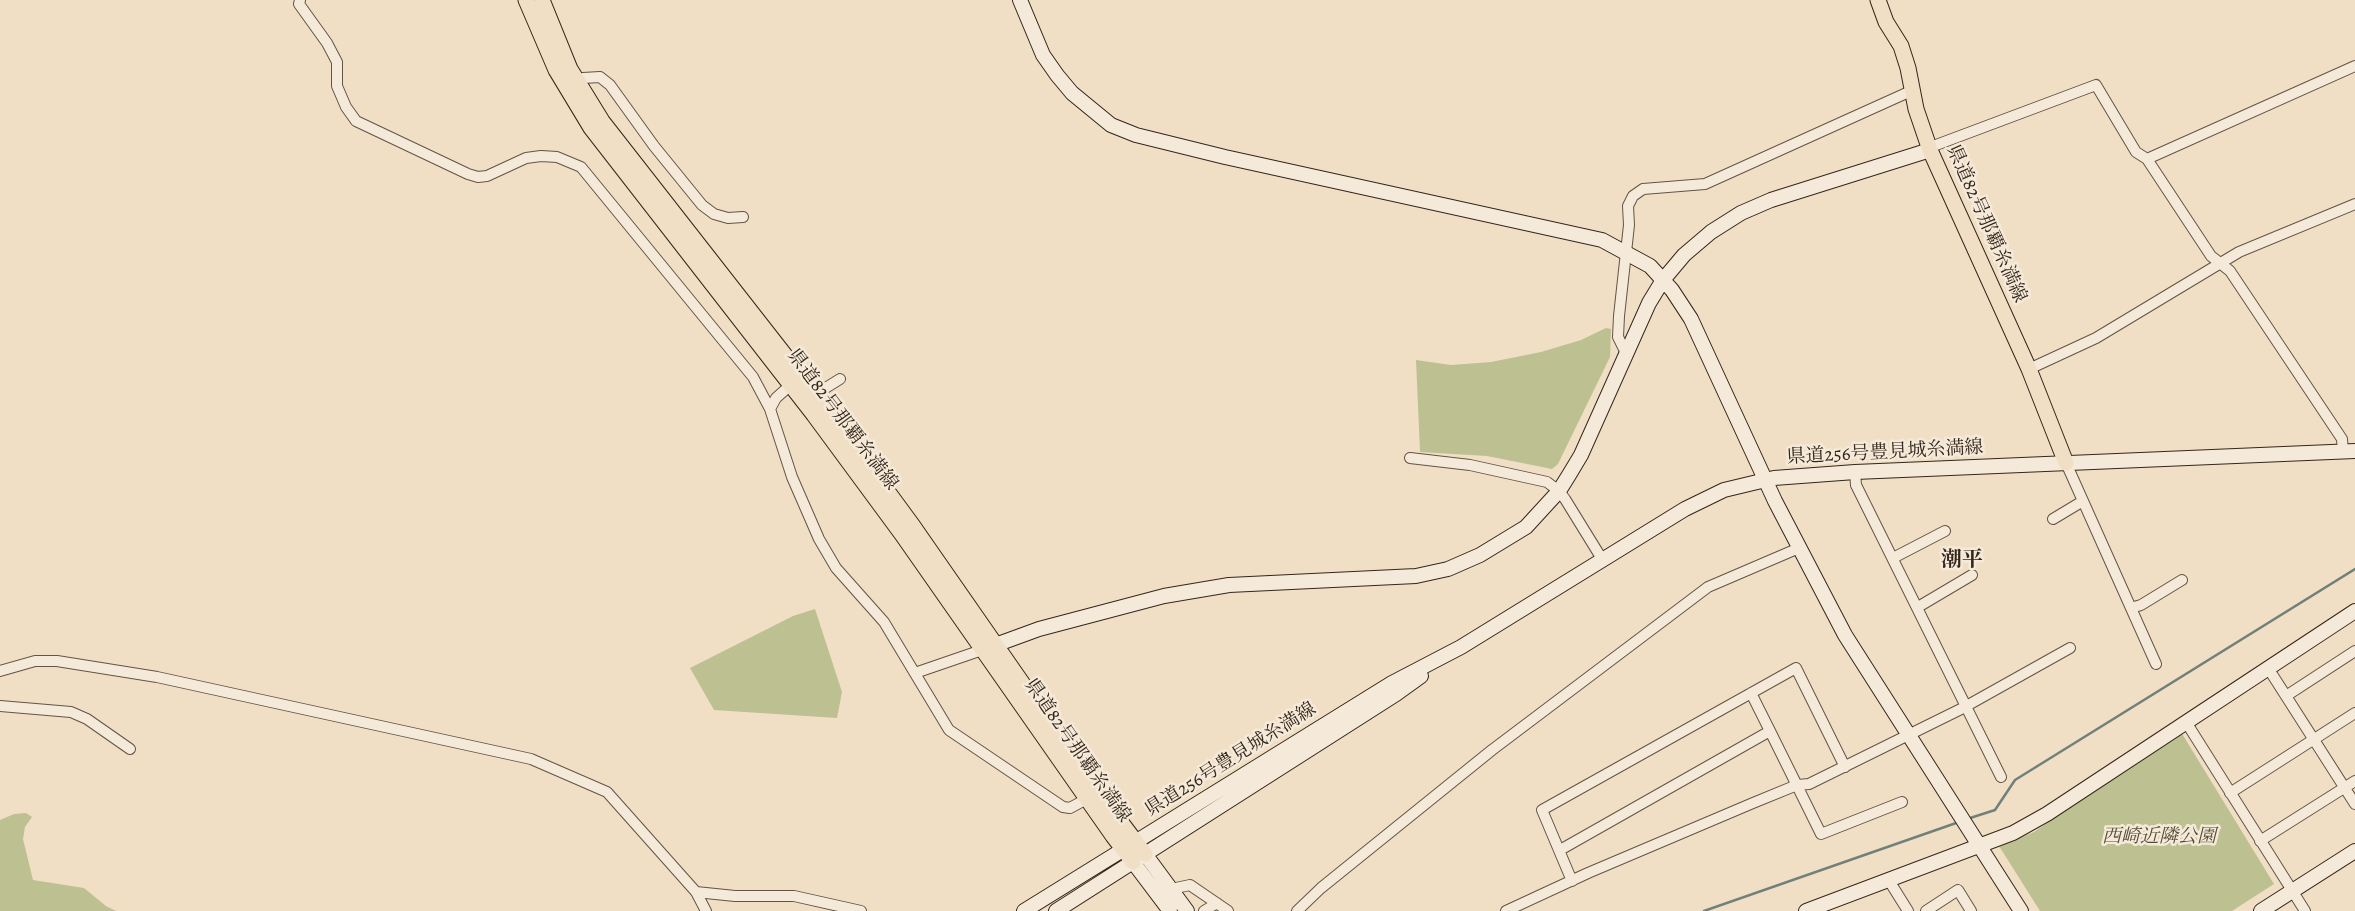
<!DOCTYPE html>
<html>
<head>
<meta charset="utf-8">
<style>
  body { margin:0 }
  canvas { display:block; background:#f0dfc4 }
</style>
</head>
<body>
<canvas width="2355" height="911"></canvas>
<script>
const ctx = document.querySelector('canvas').getContext('2d');
ctx.lineJoin = 'round';
function paint(path, color) { ctx.fillStyle = color; ctx.fill(path, 'evenodd'); }
const shape = rows => new Path2D(rows.map(r => 'M' + r).join(''));
function strokePath(path, color, width, dash) { ctx.strokeStyle = color; ctx.lineWidth = width; ctx.lineCap = dash ? 'butt' : 'round'; ctx.setLineDash(dash || []); ctx.stroke(path); }
function write(font, color, halo, rows, align = 'center') {
  ctx.font = font + ' Alegreya,"Noto Serif JP",serif'; ctx.lineWidth = 5; ctx.setLineDash([]); ctx.textBaseline = 'middle'; ctx.strokeStyle = halo; ctx.fillStyle = color; for (const [text, x, y, turn = 0] of rows) {
    ctx.save(); ctx.translate(x, y); ctx.rotate((+turn || 0) * Math.PI / 180); ctx.textAlign = isNaN(turn) ? turn : align; if (halo) ctx.strokeText(text, 0, 0); ctx.fillText(text, 0, 0); ctx.restore();
  }
}
paint(shape([
  [1606,328,1611,329,1610,357,1558,464,1552,469,1487,456,1420,452,1416,360,1451,365,1491,362,1541,352,1581,340],
  [815,609,842,692,837,718,714,710,690,668,793,616],
  [2181,732,2274,884,2232,911,2040,911,1999,846,2034,832],
  [26,813,32,817,25,827,23,839,33,880,84,888,106,906,116,911,0,911,0,820,14,814]
]), '#bdc191');
strokePath(shape([
  [1967,819,1995,810,2015,780,2355,569],
  [1704,911,1959,822]
]), '#72807a', 2.5);
const street = shape([
  [300,0,299,4,327,43,337,62,337,86,346,107,356,121,468,174,478,177,487,176,526,158,541,156,557,157,581,167,753,377,770,409,792,477,819,539,836,568,884,622,949,730,1063,807,1070,808,1092,796],
  [574,84,583,78,600,77,610,85,654,146,702,205,714,214,728,218,743,217],
  [1930,150,1936,145,2096,85,2136,152,2147,159,2211,256,2230,271,2342,439,2343,451],
  [2147,159,2355,66],
  [1626,353,1618,337,1619,316,1629,225,1628,206,1633,196,1643,189,1705,184,1911,91],
  [2029,369,2096,338,2239,252,2355,204],
  [811,397,840,379],
  [770,409,776,398,794,382],
  [1410,458,1470,465,1547,482,1559,491,1565,499,1602,559],
  [2066,463,2156,664],
  [1855,472,1856,485,2001,777],
  [2053,519,2083,501],
  [1893,558,1945,531],
  [1918,607,1972,575],
  [2131,608,2141,605,2182,580],
  [2268,668,2355,804],
  [0,671,35,661,57,661,157,677,531,759,607,792,696,892,706,911],
  [915,673,982,650],
  [1751,693,1770,731],
  [2286,696,2355,651],
  [0,706,71,712,87,719,130,749],
  [2186,722,2305,911],
  [2230,793,2355,713],
  [2260,841,2355,781],
  [1560,850,1770,731,1821,834,1902,802],
  [1888,879,1908,911],
  [1572,881,1542,810,1796,668,1845,767],
  [1171,889,1190,885,1228,911],
  [696,892,735,896,794,896,861,911],
  [1204,911,1217,903],
  [1297,911,1321,888,1492,750,1708,587,1799,548],
  [1506,911,1588,873,1753,803,1797,785,1809,784,1961,709,2070,648],
  [1926,911,1958,890,1971,911]
]);
const secondary = shape([
  [1020,0,1043,55,1057,75,1072,93,1111,125,1136,135,1225,157,1602,240,1650,266,1672,290,1691,319,1775,501,1845,635,2021,911],
  [987,648,1039,629,1164,596,1229,585,1416,576,1448,569,1480,555,1526,527,1559,491,1569,475,1581,455,1649,303,1663,280,1684,255,1711,232,1741,213,1771,200,1930,150],
  [1145,854,1187,911],
  [1133,862,1170,911],
  [1024,911,1392,683,1461,647,1685,509,1724,490,1774,478,1855,472,2355,451],
  [1056,911,1396,694,1421,676],
  [1806,911,2013,833,2047,814,2355,611],
  [2261,911,2355,851]
]);
const primary = shape([
  [526,0,556,70,591,128,814,415,901,533,1113,836,1133,862],
  [542,0,570,69,602,121,827,409,913,526,1098,792,1145,854],
  [1878,0,1886,22,1901,46,1908,68,1916,109,1930,150,2029,369,2066,463]
]);
strokePath(street, '#635445', 12);
strokePath(secondary, '#34261b', 16);
strokePath(primary, '#34261b', 17);
strokePath(street, '#f5ead9', 10);
strokePath(secondary, '#f5ead9', 14);
strokePath(primary, '#f0dfc4', 15);
write('19px', '#34261b', '#f5ead9', [
  ["県道82号那覇糸満線",1986,224,66],
  ["県道82号那覇糸満線",842,420,53],
  ["県道256号豊見城糸満線",1885,453,-3],
  ["県道82号那覇糸満線",1077,751,55],
  ["県道256号豊見城糸満線",1231,760,-32]
]);
write('italic 19px', '#564d38', '#f5ead9', [
  ["西崎近隣公園",2159,837]
]);
write('bold 21px', '#34261b', '#f5ead9', [
  ["潮平",1962,561]
]);
</script>
</body>
</html>
